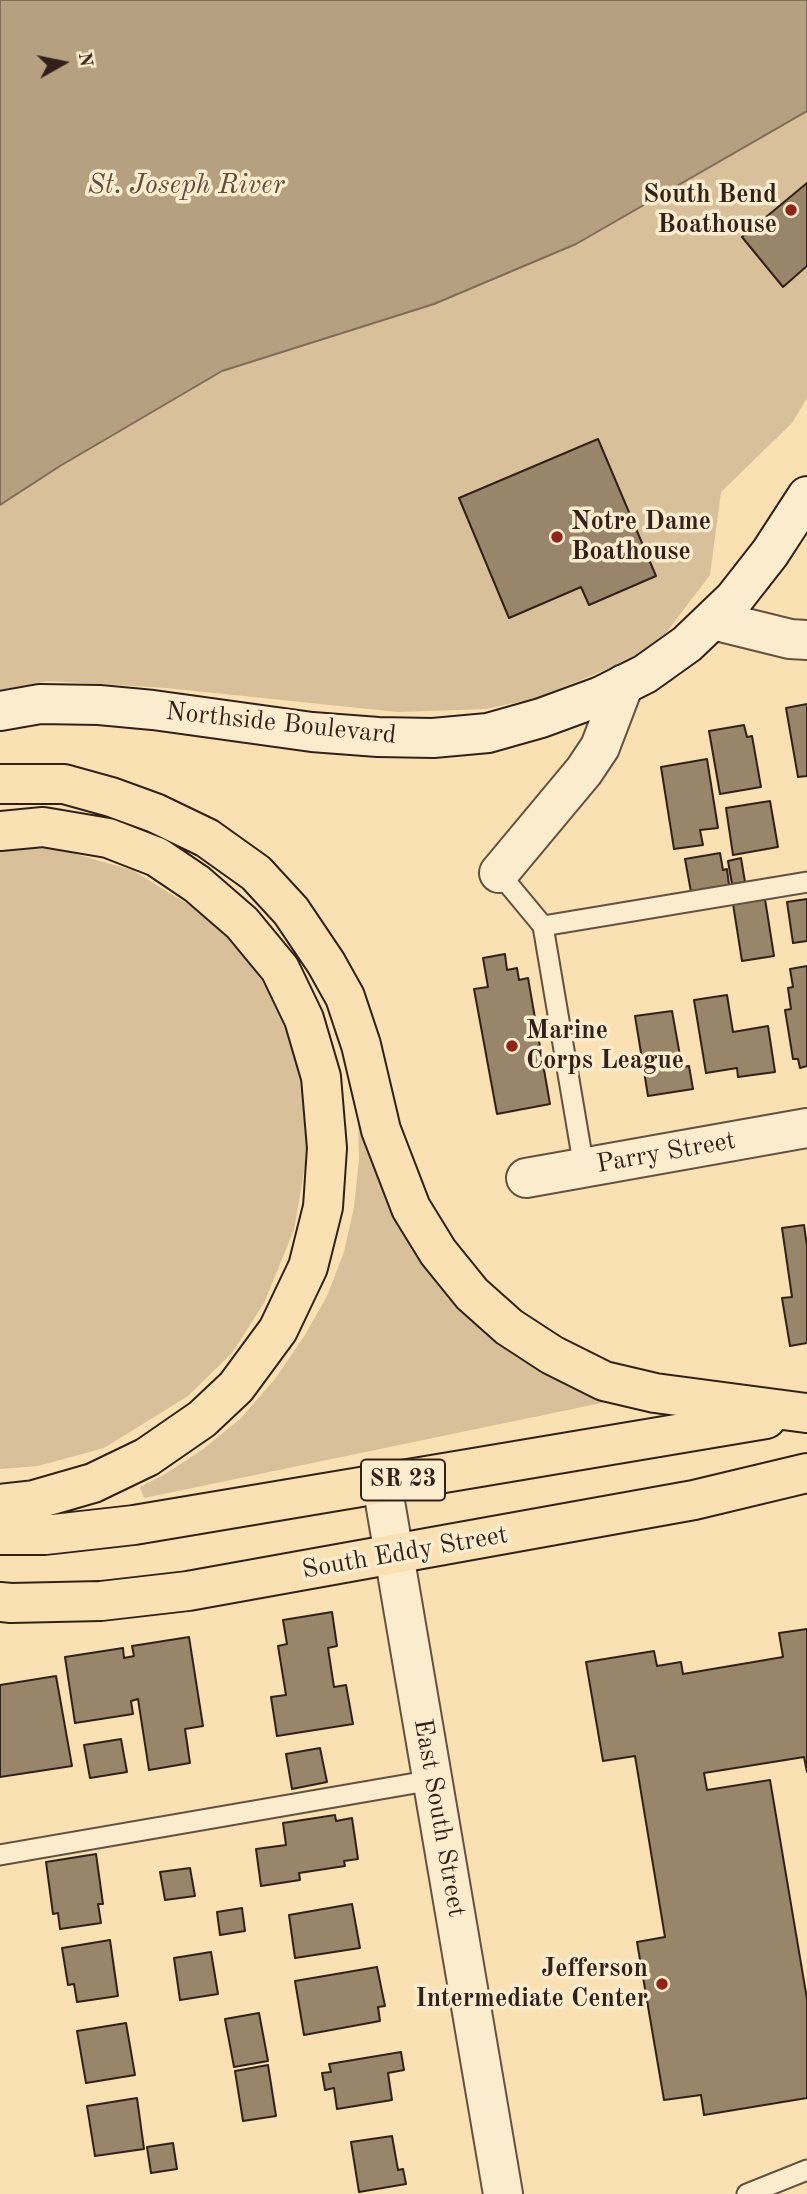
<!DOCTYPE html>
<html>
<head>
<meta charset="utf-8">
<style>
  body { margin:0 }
  #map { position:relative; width:807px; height:2194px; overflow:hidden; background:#f9e1b4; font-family:"Old Standard TT",serif }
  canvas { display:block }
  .north { position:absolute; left:28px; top:28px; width:70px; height:70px; -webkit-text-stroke:5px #fbecce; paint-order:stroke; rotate:81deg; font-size:19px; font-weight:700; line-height:28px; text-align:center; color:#32211a }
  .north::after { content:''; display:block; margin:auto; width:24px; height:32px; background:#32211a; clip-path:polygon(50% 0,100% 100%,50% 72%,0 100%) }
</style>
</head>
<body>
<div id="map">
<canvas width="807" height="2194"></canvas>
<div class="north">N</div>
</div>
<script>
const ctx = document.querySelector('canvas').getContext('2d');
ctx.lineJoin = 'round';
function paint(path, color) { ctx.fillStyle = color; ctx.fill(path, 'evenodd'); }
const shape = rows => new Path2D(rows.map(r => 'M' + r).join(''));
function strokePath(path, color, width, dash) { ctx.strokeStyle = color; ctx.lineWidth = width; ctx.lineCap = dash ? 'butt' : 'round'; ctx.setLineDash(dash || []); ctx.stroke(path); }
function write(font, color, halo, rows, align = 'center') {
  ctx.font = font + ' "Old Standard TT",serif'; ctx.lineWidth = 7; ctx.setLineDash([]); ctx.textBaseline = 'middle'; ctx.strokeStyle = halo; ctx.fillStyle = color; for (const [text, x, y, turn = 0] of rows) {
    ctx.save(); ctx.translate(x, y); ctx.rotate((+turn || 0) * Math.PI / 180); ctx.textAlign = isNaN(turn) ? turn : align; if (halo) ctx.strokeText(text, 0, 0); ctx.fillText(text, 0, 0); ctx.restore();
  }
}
paint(shape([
  [807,111,807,398,792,423,721,492,710,575,666,633,629,660,537,698,486,709,398,712,166,688,48,681,0,690,0,505,60,466,222,371,434,304,576,244],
  [54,848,132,870,199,911,243,953,278,1005,300,1069,308,1148,294,1230,264,1303,232,1353,188,1396,104,1448,38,1466,0,1469,0,849],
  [358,1112,387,1192,611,1401,144,1498,140,1487,165,1474,202,1450,241,1418,275,1379,305,1335,327,1296,344,1252,354,1207,359,1160]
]), '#d7c09a');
const water = shape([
  [0,0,807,0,807,111,576,244,434,304,222,371,60,466,0,505,0,0]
]);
paint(water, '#b5a080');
strokePath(water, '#816d57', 2);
const building = shape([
  [807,183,807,266,783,287,742,237,807,183],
  [598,439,656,576,589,605,581,587,509,618,459,498,598,439],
  [807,704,807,776,798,777,786,708,807,704],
  [744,725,747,737,752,736,761,787,720,794,709,731,744,725],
  [707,759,718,828,700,830,703,845,674,849,661,767,707,759],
  [770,801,778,847,733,855,726,808,770,801],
  [720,853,723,870,727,869,729,885,691,892,685,859,720,853],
  [741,858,745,882,732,884,728,861,741,858],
  [765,899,774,956,742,961,733,904,765,899],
  [807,899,807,941,793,943,787,902,807,899],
  [505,954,507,970,517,968,519,980,528,978,550,1104,497,1114,474,989,488,987,483,958,505,954],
  [807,966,807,1066,800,1068,798,1059,793,1059,785,1010,791,1009,788,988,793,987,790,969,807,966],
  [727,995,733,1032,768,1026,775,1072,738,1077,737,1068,706,1073,694,1000,727,995],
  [672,1011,682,1067,689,1066,693,1089,648,1096,635,1016,672,1011],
  [804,1225,807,1246,807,1343,790,1346,782,1298,792,1297,782,1228,804,1225],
  [332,1612,337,1646,328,1648,334,1687,346,1685,353,1724,277,1736,271,1697,286,1695,278,1646,287,1644,283,1620,332,1612],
  [807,1629,807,1772,804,1757,704,1773,707,1790,770,1780,807,1999,807,2098,704,2115,701,2095,664,2100,637,1942,665,1937,635,1756,603,1761,586,1662,654,1651,657,1666,681,1662,683,1674,783,1657,779,1633,807,1629],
  [189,1637,203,1726,185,1729,190,1763,149,1770,138,1699,131,1701,133,1714,75,1723,65,1657,123,1648,124,1658,134,1656,132,1646,189,1637],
  [56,1676,72,1766,0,1777,0,1685,56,1676],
  [121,1739,127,1772,90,1778,84,1745,121,1739],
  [320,1748,327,1782,292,1789,286,1754,320,1748],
  [335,1815,336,1821,352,1818,358,1859,344,1861,345,1866,299,1873,300,1880,261,1886,256,1849,286,1845,283,1823,335,1815],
  [96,1854,103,1904,98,1904,101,1923,60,1929,58,1913,53,1914,46,1862,96,1854],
  [190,1868,195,1896,165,1900,160,1872,190,1868],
  [352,1904,360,1948,295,1958,289,1915,352,1904],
  [242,1908,245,1931,220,1935,217,1912,242,1908],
  [110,1940,118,1996,77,2002,74,1984,68,1985,62,1948,110,1940],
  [211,1952,218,1994,180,2000,174,1958,211,1952],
  [377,1967,385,2006,378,2007,380,2021,304,2035,295,1981,377,1967],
  [259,2013,268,2061,234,2067,225,2019,259,2013],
  [126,2023,135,2075,86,2083,77,2031,126,2023],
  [401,2052,404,2070,388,2073,392,2100,337,2109,334,2088,325,2090,322,2073,331,2072,329,2064,401,2052],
  [268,2065,276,2116,243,2121,235,2071,268,2065],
  [137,2098,144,2149,95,2156,87,2106,137,2098],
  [392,2136,398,2170,403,2169,406,2184,359,2192,351,2142,392,2136],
  [173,2143,177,2169,151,2173,147,2147,173,2143]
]);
paint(building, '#99856a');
strokePath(building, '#32211a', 2);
const lane = shape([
  [499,873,543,926,807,882],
  [543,926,584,1168],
  [0,1855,433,1780],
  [747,2194,807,2170]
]);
const street = shape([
  [713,620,790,639,807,640],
  [499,873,584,771,600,747,624,684],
  [526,1178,807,1128],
  [382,1484,503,2194]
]);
const secondary = shape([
  [0,711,40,704,99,705,153,710,312,732,378,737,433,738,488,733,541,718,601,696,645,674,687,644,734,599,770,553,807,496]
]);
const primary = shape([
  [0,784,64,784,111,797,155,813,207,838,256,873,291,911,326,963,345,997,361,1045,381,1130,411,1208,438,1252,472,1294,509,1327,552,1355,604,1381,655,1393,806,1413],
  [0,831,43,827,108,838,157,857,197,884,242,923,280,969,304,1019,321,1077,327,1148,323,1207,308,1267,278,1330,236,1387,202,1419,147,1457,93,1483,34,1500,0,1504],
  [0,1535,45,1535,134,1525,766,1419],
  [0,1602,11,1603,101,1601,188,1591,694,1500,807,1473]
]);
strokePath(lane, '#645140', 23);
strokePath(street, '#645140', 42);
strokePath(secondary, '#32211a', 42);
strokePath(primary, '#32211a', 42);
strokePath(lane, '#fbecce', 19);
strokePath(street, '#fbecce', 38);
strokePath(secondary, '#fbecce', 38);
strokePath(primary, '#f9e1b4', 38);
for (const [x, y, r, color] of [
  [791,210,7,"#8f2418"],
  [557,537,7,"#8f2418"],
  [512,1046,7,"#8f2418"],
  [662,1984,7,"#8f2418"]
]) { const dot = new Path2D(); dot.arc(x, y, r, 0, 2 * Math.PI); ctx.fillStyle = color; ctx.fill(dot); strokePath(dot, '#fbecce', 2.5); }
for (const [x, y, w] of [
  [403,1480,84]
]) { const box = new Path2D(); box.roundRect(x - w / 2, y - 20.5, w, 41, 5); ctx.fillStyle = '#fbecce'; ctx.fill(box); strokePath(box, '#32211a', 2); }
write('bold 24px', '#32211a', null, [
  ["SR 23",403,1480]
]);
write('bold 26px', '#32211a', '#fbecce', [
  ["South Bend",777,195],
  ["Boathouse",777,225],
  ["Notre Dame",571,522,"left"],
  ["Boathouse",571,552,"left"],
  ["Marine",526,1031,"left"],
  ["Corps League",526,1061,"left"],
  ["Jefferson",648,1969],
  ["Intermediate Center",648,1999]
], 'right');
write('26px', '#32211a', '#fbecce', [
  ["Northside Boulevard",281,724,6],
  ["Parry Street",666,1153,-10],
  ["South Eddy Street",405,1553,-10],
  ["East South Street",439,1818,80]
]);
write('italic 28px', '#604d3e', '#fbecce', [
  ["St. Joseph River",186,186]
]);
</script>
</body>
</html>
